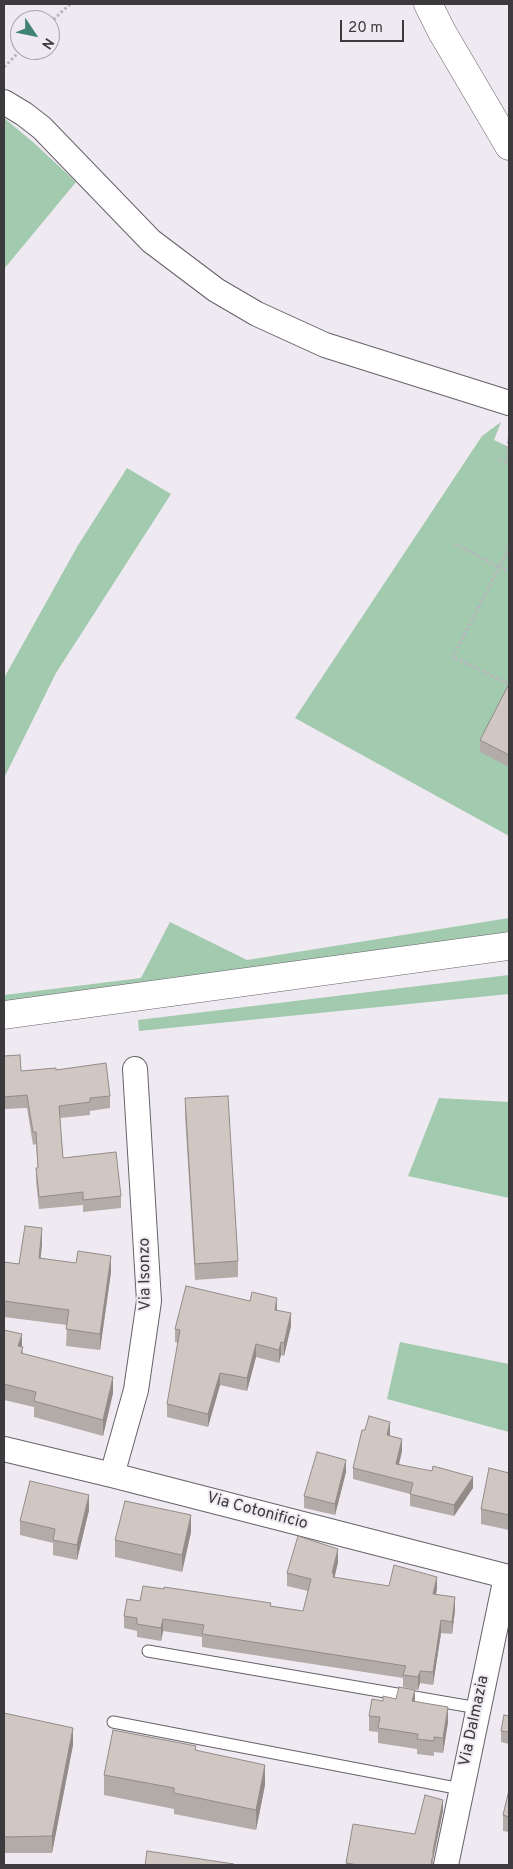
<!DOCTYPE html>
<html>
<head>
<meta charset="utf-8">
<style>
  body { margin:0 }
  #map { position:relative; width:513px; height:1869px; overflow:hidden; background:#efe9f1; font-family:Overpass,sans-serif }
  canvas { display:block }
  .frame { position:absolute; inset:0; border:5px solid #3c3a3d; pointer-events:none }
  .north { position:absolute; left:10px; top:10px; width:50px; height:50px; box-sizing:border-box; background:#efe9f1; border:1px solid #a7a3a9; border-radius:50%; rotate:124deg; font-size:14px; font-weight:700; line-height:20px; text-align:center; color:#3c3a3d }
  .north::after { content:''; display:block; margin:auto; width:18px; height:22px; background:#418373; clip-path:polygon(50% 0,100% 100%,50% 72%,0 100%) }
  .scale { position:absolute; left:340px; top:20px; width:64px; height:22px; box-sizing:border-box; border:2px solid #3c3a3d; border-top:0; padding-left:6px; font-size:15px; line-height:18px; white-space:nowrap; color:#3c3a3d; -webkit-text-stroke:4px #efe9f1; paint-order:stroke }
</style>
</head>
<body>
<div id="map">
<canvas width="513" height="1869"></canvas>
<div class="frame"></div>
<div class="north">N</div>
<div class="scale">20 m</div>
</div>
<script>
const ctx = document.querySelector('canvas').getContext('2d');
ctx.lineJoin = 'round';
function paint(path, color) { ctx.fillStyle = color; ctx.fill(path, 'evenodd'); }
const shape = rows => new Path2D(rows.map(r => 'M' + r).join(''));
function strokePath(path, color, width, dash) { ctx.strokeStyle = color; ctx.lineWidth = width; ctx.lineCap = dash ? 'butt' : 'round'; ctx.setLineDash(dash || []); ctx.stroke(path); }
function write(font, color, halo, rows, align = 'center') {
  ctx.font = font + ' Overpass,sans-serif'; ctx.lineWidth = 4; ctx.setLineDash([]); ctx.textBaseline = 'middle'; ctx.strokeStyle = halo; ctx.fillStyle = color; for (const [text, x, y, turn = 0] of rows) {
    ctx.save(); ctx.translate(x, y); ctx.rotate((+turn || 0) * Math.PI / 180); ctx.textAlign = isNaN(turn) ? turn : align; if (halo) ctx.strokeText(text, 0, 0); ctx.fillText(text, 0, 0); ctx.restore();
  }
}
paint(shape([
  [4,118,34,143,76,182,4,269],
  [501,422,494,440,509,447,509,836,295,718,482,436],
  [127,468,171,494,56,673,4,778,4,678,77,547],
  [509,918,509,938,4,1006,4,995,141,978,170,922,247,960],
  [509,975,509,994,139,1031,138,1020],
  [439,1098,509,1102,509,1198,408,1176],
  [400,1342,509,1364,509,1432,387,1399]
]), '#a2caaf');
const lane = shape([
  [148,1651,478,1708],
  [113,1722,461,1789]
]);
const street = shape([
  [4,102,24,114,42,128,151,241,216,290,257,314,325,345,509,403],
  [4,1449,112,1475,509,1577],
  [112,1475,136,1390,149,1301,135,1069],
  [446,1865,506,1577]
]);
const secondary = shape([
  [428,4,442,32,509,146],
  [4,1015,509,946]
]);
strokePath(lane, '#676269', 13);
strokePath(street, '#676269', 26);
strokePath(secondary, '#676269', 29);
strokePath(shape([
  [50,23,70,4],
  [4,67,21,50],
  [499,459,509,464],
  [508,464,508,447,509,438],
  [455,544,509,572],
  [509,548,453,657,509,684]
]), '#b9b4bb', 3, [2.5, 2.5]);
strokePath(lane, '#fff', 11);
strokePath(street, '#fff', 24);
strokePath(secondary, '#fff', 28);
paint(shape([
  [509,684,509,767,480,752,480,740],
  [4,1056,21,1071,56,1070,110,1096,110,1108,90,1111,90,1115,60,1118,63,1158,121,1196,121,1208,83,1212,83,1205,39,1209,36,1181,36,1168,38,1168,36,1144,33,1145,27,1108,4,1109],
  [185,1098,238,1261,238,1277,195,1280,185,1115],
  [42,1244,40,1258,111,1272,100,1350,66,1346,67,1325,4,1317,4,1262,19,1264],
  [277,1310,291,1326,284,1356,281,1355,279,1363,256,1357,247,1391,220,1385,208,1427,167,1417,167,1404,178,1343,175,1342,175,1329],
  [4,1330,22,1346,23,1354,113,1393,103,1436,34,1417,34,1407,4,1400],
  [390,1434,390,1436,402,1451,399,1464,473,1488,454,1516,410,1506,410,1494,353,1479,353,1468],
  [346,1472,335,1515,304,1508,304,1496],
  [509,1473,509,1530,481,1524,481,1509],
  [89,1510,77,1560,53,1555,53,1543,20,1535,20,1521],
  [191,1532,182,1572,115,1557,115,1540],
  [338,1562,334,1578,389,1586,437,1589,436,1594,455,1610,452,1634,441,1633,433,1685,420,1683,418,1690,403,1687,403,1678,202,1647,202,1637,163,1631,161,1641,137,1637,137,1631,124,1628,124,1616,140,1601,271,1606,303,1611,308,1591,287,1586,287,1573],
  [383,1701,415,1702,448,1722,443,1753,434,1752,434,1756,417,1754,417,1749,378,1743,378,1732,369,1731,369,1716],
  [4,1713,73,1745,52,1853,4,1853],
  [509,1716,509,1744,501,1742,501,1731],
  [196,1751,265,1785,256,1830,174,1814,174,1809,104,1795,104,1775],
  [509,1790,509,1832,503,1831,503,1815],
  [443,1811,433,1859,433,1865,346,1865,346,1863,415,1834]
]), '#b3aba8');
paint(shape([
  [42,1228,42,1244,39,1274,39,1258],
  [111,1256,111,1272,100,1350,100,1334],
  [277,1298,277,1311,275,1310],
  [291,1313,291,1326,284,1356,284,1343],
  [22,1334,22,1350,18,1346],
  [281,1342,281,1355,279,1363,279,1350],
  [256,1344,256,1357,247,1391,247,1378],
  [220,1373,220,1385,208,1427,208,1414],
  [113,1377,113,1393,103,1436,103,1420],
  [390,1422,390,1434,387,1447,387,1435],
  [402,1439,402,1451,396,1476,396,1464],
  [346,1460,346,1472,335,1515,335,1504],
  [473,1477,473,1488,454,1516,454,1505],
  [89,1495,89,1510,77,1560,77,1545],
  [191,1515,191,1532,182,1572,182,1555],
  [338,1549,338,1562,334,1580,334,1586,332,1573],
  [437,1577,437,1589,433,1606,433,1594],
  [455,1597,455,1610,452,1634,452,1622],
  [163,1619,163,1631,161,1641,161,1628],
  [441,1620,441,1633,433,1685,433,1672],
  [420,1671,420,1683,418,1690,418,1677],
  [415,1690,415,1705,412,1701],
  [448,1707,448,1722,443,1753,443,1738],
  [73,1728,73,1745,52,1853,52,1836],
  [265,1765,265,1785,256,1830,256,1810],
  [443,1800,443,1811,433,1859,433,1851]
]), '#928b88');
const building = shape([
  [509,684,509,755,480,740,509,684],
  [20,1055,21,1071,56,1068,56,1070,106,1063,110,1096,90,1098,90,1102,59,1106,63,1158,116,1152,121,1196,83,1200,83,1192,39,1197,36,1168,38,1168,36,1132,33,1132,27,1095,4,1097,4,1056,20,1055],
  [228,1096,238,1261,195,1264,185,1098,228,1096],
  [25,1226,42,1228,39,1258,76,1263,78,1251,111,1256,100,1334,66,1329,69,1310,4,1301,4,1262,19,1264,25,1226],
  [186,1286,250,1301,252,1292,277,1298,275,1310,291,1313,284,1343,281,1342,279,1350,256,1344,247,1378,220,1373,208,1414,167,1404,180,1330,175,1329,186,1286],
  [4,1330,22,1334,18,1346,23,1347,21,1353,113,1377,103,1420,34,1401,36,1392,4,1384,4,1330],
  [369,1416,390,1422,387,1435,402,1439,396,1464,432,1471,433,1466,473,1477,454,1505,410,1494,413,1483,353,1468,362,1430,365,1430,369,1416],
  [317,1452,346,1460,335,1504,304,1496,317,1452],
  [489,1468,509,1473,509,1515,481,1509,489,1468],
  [30,1481,89,1495,77,1545,53,1540,55,1529,20,1521,30,1481],
  [125,1501,191,1515,182,1555,115,1540,125,1501],
  [298,1536,338,1549,332,1573,334,1573,333,1577,389,1586,394,1565,437,1577,433,1594,455,1597,452,1622,441,1620,433,1672,420,1671,418,1677,403,1675,406,1666,202,1634,204,1625,163,1619,161,1628,137,1624,137,1618,124,1616,127,1599,140,1601,143,1586,164,1589,164,1587,271,1603,270,1606,303,1611,311,1579,287,1573,298,1536],
  [399,1687,415,1690,412,1701,448,1707,443,1738,434,1737,434,1741,417,1739,418,1734,378,1728,380,1717,369,1716,372,1699,383,1701,383,1696,396,1699,399,1687],
  [4,1713,73,1728,52,1836,4,1837,4,1713],
  [504,1715,509,1716,509,1732,501,1731,504,1715],
  [113,1730,196,1746,195,1750,265,1765,256,1810,174,1793,174,1788,104,1775,113,1730],
  [509,1790,509,1817,503,1815,509,1790],
  [425,1795,443,1800,433,1851,433,1858,432,1858,431,1865,358,1865,346,1863,353,1824,415,1834,425,1795],
  [147,1851,234,1864,234,1865,145,1865,147,1851]
]);
paint(building, '#d0c7c3');
strokePath(building, '#928b88', 1);
write('16px', '#3c3a3d', '#efe9f1', [
  ["Via Isonzo",146,1274,-91],
  ["Via Cotonificio",257,1512,15],
  ["Via Dalmazia",475,1721,-78]
]);
</script>
</body>
</html>
